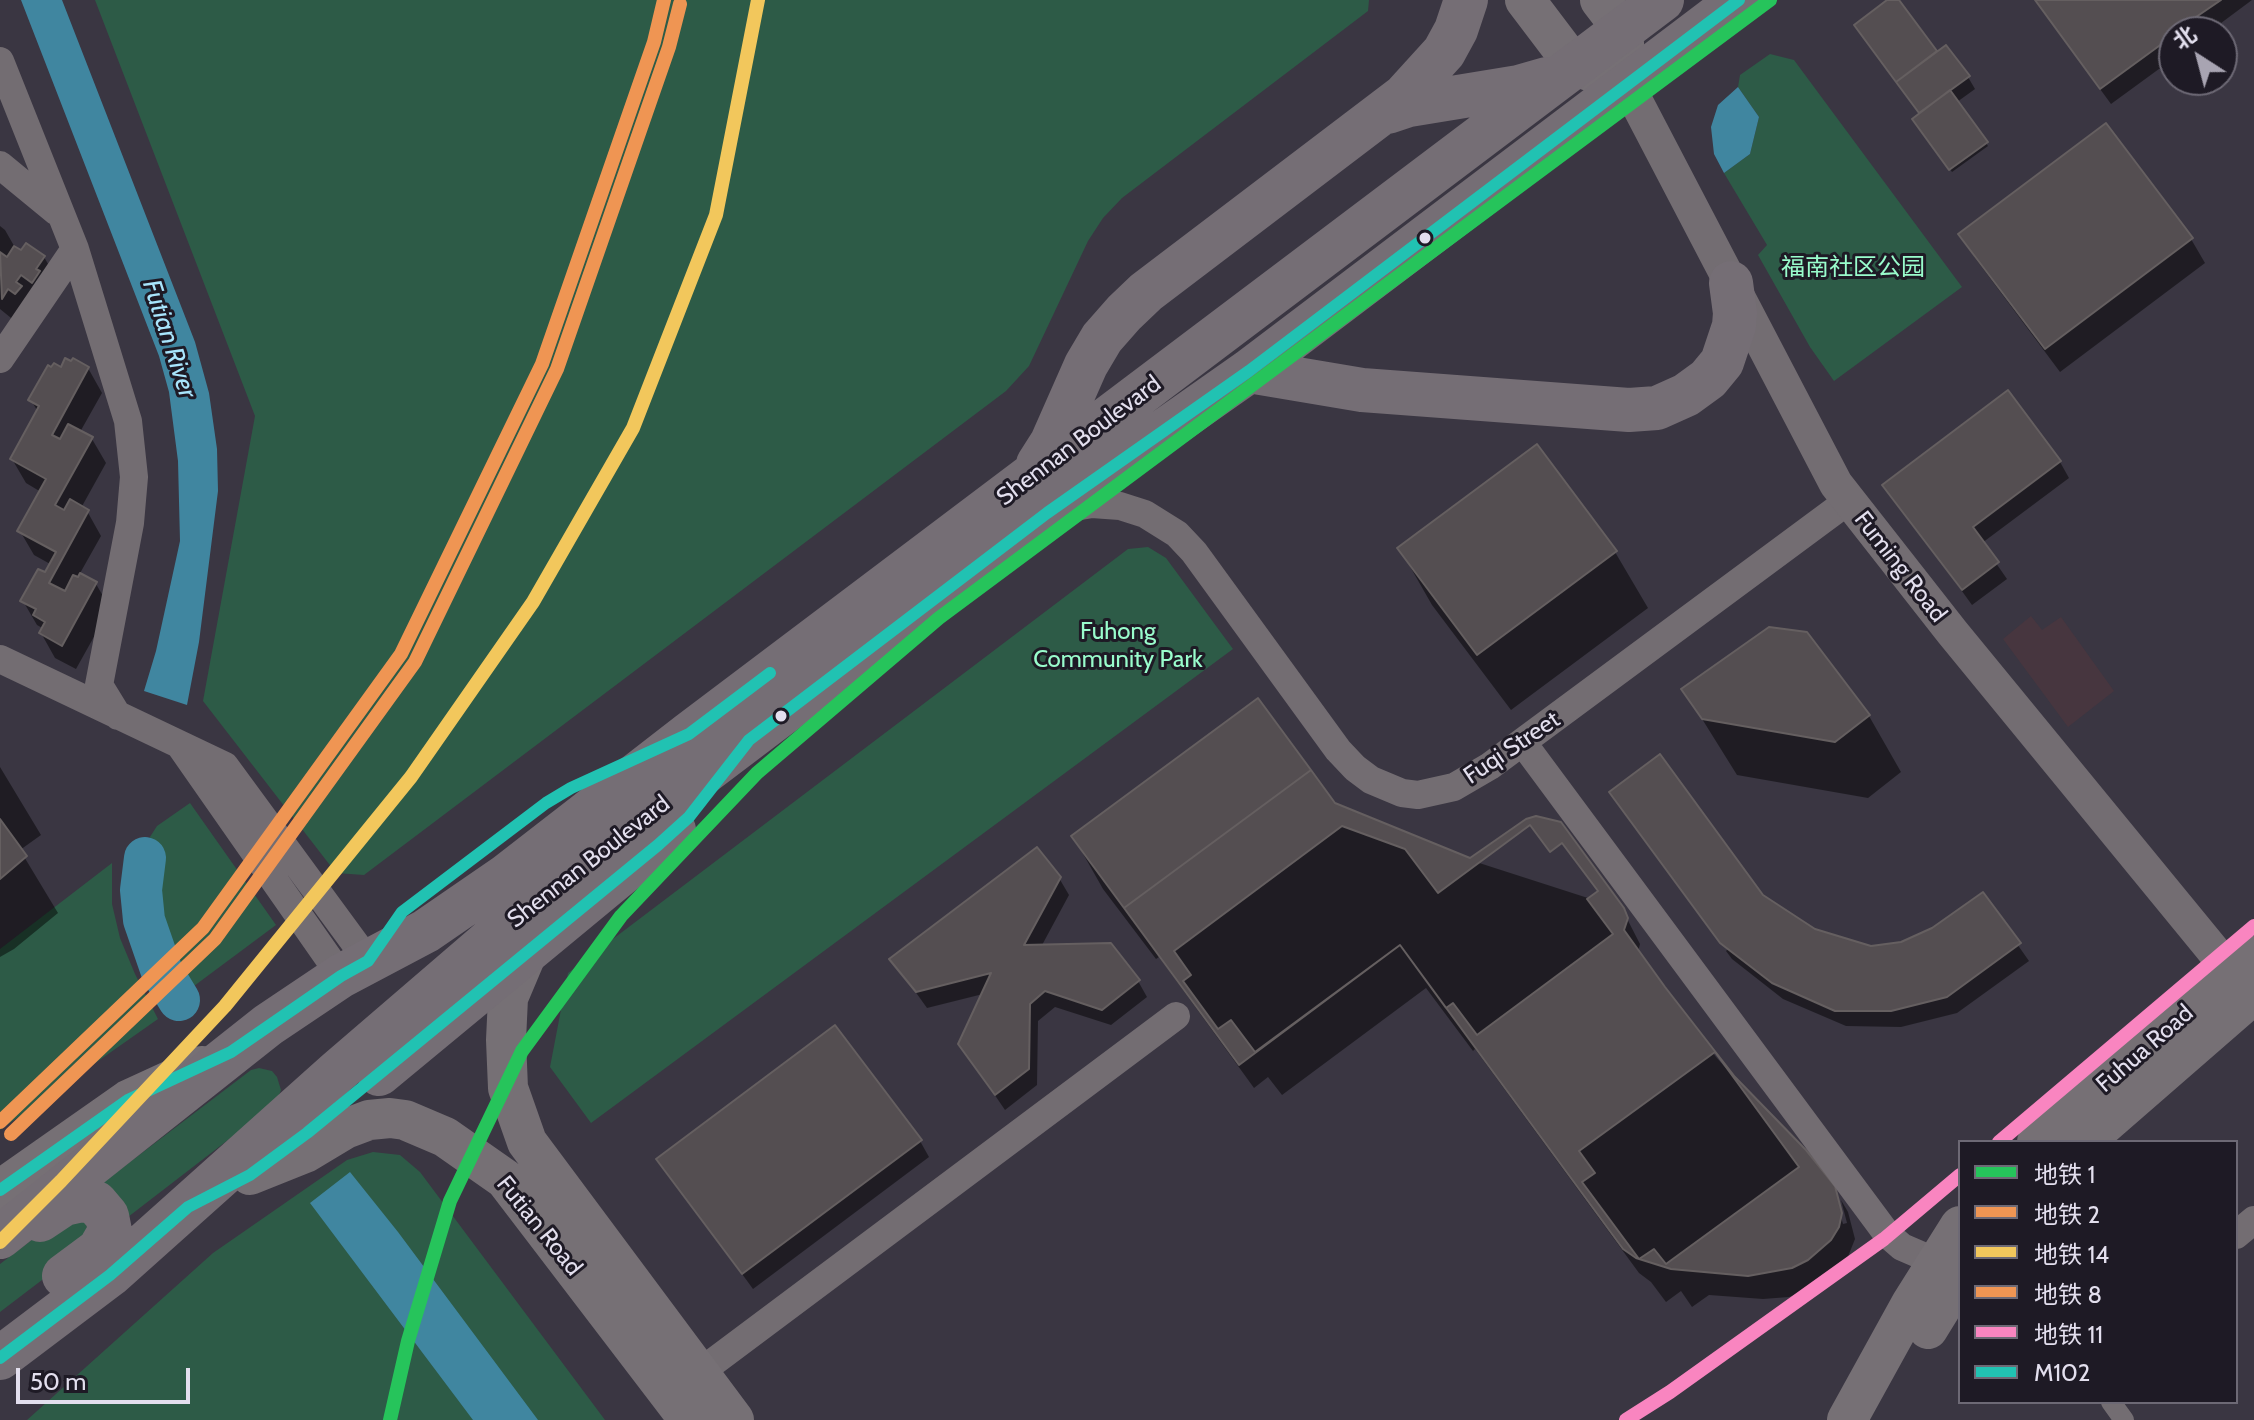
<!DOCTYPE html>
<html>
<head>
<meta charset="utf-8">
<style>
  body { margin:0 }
  #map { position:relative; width:2254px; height:1420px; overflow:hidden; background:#3a3642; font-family:Cabin,"Noto Sans SC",sans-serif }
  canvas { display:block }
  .legend { position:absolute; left:1958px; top:1140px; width:280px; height:264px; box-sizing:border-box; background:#1e1a25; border:2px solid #6d6975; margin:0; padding:10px 14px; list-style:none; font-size:24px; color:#e3dfee }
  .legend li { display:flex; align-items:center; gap:16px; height:40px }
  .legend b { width:40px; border:2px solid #6d6975 }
  .north { position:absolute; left:2158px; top:16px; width:80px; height:80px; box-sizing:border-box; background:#1e1a25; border:2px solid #6d6975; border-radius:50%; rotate:324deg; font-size:22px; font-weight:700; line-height:32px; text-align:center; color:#e3dfee }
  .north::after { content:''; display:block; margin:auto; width:28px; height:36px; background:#a8a4b2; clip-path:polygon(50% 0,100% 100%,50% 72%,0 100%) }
  .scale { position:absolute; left:16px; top:1368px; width:174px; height:36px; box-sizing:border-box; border:4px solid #e3dfee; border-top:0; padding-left:10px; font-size:24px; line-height:28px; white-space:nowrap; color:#e3dfee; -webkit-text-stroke:6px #1e1a25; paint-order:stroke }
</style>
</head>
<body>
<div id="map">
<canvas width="2254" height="1420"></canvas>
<ul class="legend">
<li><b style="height:10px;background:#26c45b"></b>地铁 1</li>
<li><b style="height:10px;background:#ef9553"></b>地铁 2</li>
<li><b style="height:10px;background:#f2c75c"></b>地铁 14</li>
<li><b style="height:10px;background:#ef9553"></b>地铁 8</li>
<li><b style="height:10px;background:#f985c0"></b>地铁 11</li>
<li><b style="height:10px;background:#21c2b2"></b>M102</li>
</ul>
<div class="north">北</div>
<div class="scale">50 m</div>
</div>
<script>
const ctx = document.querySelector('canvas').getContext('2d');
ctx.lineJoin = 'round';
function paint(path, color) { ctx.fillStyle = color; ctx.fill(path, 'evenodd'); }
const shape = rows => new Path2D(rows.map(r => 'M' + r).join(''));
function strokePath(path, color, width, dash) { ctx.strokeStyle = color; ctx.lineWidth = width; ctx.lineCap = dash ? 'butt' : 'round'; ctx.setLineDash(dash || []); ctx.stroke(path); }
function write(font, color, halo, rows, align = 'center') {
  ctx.font = font + ' Cabin,"Noto Sans SC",sans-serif'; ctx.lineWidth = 6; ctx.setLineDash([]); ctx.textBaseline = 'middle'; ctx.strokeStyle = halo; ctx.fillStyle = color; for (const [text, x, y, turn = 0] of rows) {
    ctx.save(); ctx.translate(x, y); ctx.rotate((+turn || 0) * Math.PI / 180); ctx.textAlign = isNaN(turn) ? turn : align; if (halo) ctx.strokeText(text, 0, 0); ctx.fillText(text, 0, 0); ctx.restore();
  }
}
paint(shape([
  [2031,616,2042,630,2061,617,2114,691,2068,727,2003,639]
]), '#47363f');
paint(shape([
  [95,0,1369,0,1368,11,1122,198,1103,218,1088,241,1029,366,1006,391,364,875,336,873,203,701,255,416],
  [1770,54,1794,60,1962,287,1834,381,1810,347,1758,255,1767,245,1724,173,1750,154,1759,117,1738,87,1740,75],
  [1148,547,1166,558,1233,649,591,1123,550,1067,568,973,1128,549],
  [190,803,276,925,190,989,168,948,153,907,148,858,148,840,157,826],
  [112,863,112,904,120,938,135,974,158,1019,0,1130,0,949],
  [259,1068,272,1071,277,1077,281,1090,276,1103,128,1217,101,1187,105,1181,251,1070],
  [373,1152,400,1155,420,1172,605,1420,27,1420,213,1253,347,1160],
  [66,1214,86,1215,88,1245,0,1312,0,1264]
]), '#2d5b47');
paint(shape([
  [21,0,62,0,195,342,209,393,217,449,218,491,199,642,187,705,144,691,156,651,180,541,178,461,169,392,159,356],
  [1738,87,1759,117,1750,154,1724,173,1714,154,1711,127,1718,105],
  [350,1172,398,1232,538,1420,473,1420,310,1203]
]), '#4086a0');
paint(shape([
  [1891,0,1897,0,1937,54,1968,77,1975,89,1957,102,1988,146,1952,172,1914,119,1920,115,1856,25],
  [2035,0,2252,0,2209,32,2174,32,2174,58,2111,104],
  [2106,126,2191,239,2205,263,2060,372,1975,258,1961,234],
  [0,226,5,230,17,251,44,257,58,281,16,322,0,309],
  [88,368,102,393,80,432,92,439,106,463,81,508,87,511,101,536,79,575,96,584,110,608,76,669,55,658,41,633,44,629,37,625,23,601,46,575,52,565,34,555,20,531,41,492,26,483,12,459,38,412,31,400,62,370],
  [2060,462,2069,478,1982,543,2007,579,1972,605,1885,485],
  [1400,549,1615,552,1648,608,1511,710,1432,605],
  [1806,633,1869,716,1901,772,1868,798,1737,775,1684,690],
  [0,767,41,835,20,850,58,913,14,949,0,957],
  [1611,793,1814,931,1871,948,1902,944,1933,930,1982,894,2029,961,1957,1013,1901,1027,1846,1026,1783,999,1732,959,1726,951,1728,949],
  [1334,805,1470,860,1622,909,1640,944,1638,952,1716,1057,1833,1188,1843,1224,1847,1223,1841,1200,1848,1212,1855,1239,1845,1264,1821,1284,1789,1297,1763,1299,1709,1295,1692,1307,1681,1291,1666,1302,1651,1282,1639,1273,1475,1049,1473,1051,1426,988,1282,1095,1268,1077,1254,1088,1159,957,1156,959,1103,889,1073,836],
  [1059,878,1069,895,1041,947,1138,981,1147,997,1111,1025,1055,1007,1038,1021,1037,1085,1005,1110,960,1044,983,994,927,1008,892,959],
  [920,1141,929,1157,753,1289,659,1160]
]), '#0007');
strokePath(shape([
  [145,858,141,890,144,920,162,972,179,1000]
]), '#4086a0', 42);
const building = shape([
  [1887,0,1899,0,1937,51,1896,82,1854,25,1887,0],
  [2035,0,2221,0,2174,32,2174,35,2100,89,2035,0],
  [1946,45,1970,76,1919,113,1896,82,1946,45],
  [1950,90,1988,142,1949,170,1912,119,1950,90],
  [2106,123,2193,238,2045,349,1958,234,2106,123],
  [26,243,45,256,36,269,40,271,32,283,21,275,16,282,22,286,15,294,8,289,2,299,0,252,7,257,14,246,21,250,26,243],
  [65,358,71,361,73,358,89,367,52,435,60,439,68,424,93,437,55,505,64,510,70,499,89,510,49,583,65,591,73,575,78,577,80,573,97,582,62,646,39,633,45,622,33,615,36,609,20,601,38,569,45,572,56,552,17,531,46,479,10,459,39,406,28,400,48,365,51,367,54,363,61,367,65,358],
  [2008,390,2061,461,1973,527,1999,562,1962,590,1882,485,2008,390],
  [1537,444,1617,551,1477,655,1397,548,1537,444],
  [1769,627,1807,632,1870,715,1835,742,1702,719,1681,689,1769,627],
  [1258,698,1311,770,1124,908,1071,836,1258,698],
  [1660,754,1763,895,1815,929,1871,946,1901,942,1932,928,1983,892,2021,943,1947,997,1891,1011,1835,1011,1772,983,1720,943,1609,792,1660,754],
  [1311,770,1335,803,1470,858,1526,819,1536,816,1561,822,1624,908,1628,918,1624,930,1665,987,1735,1077,1806,1150,1835,1186,1842,1213,1839,1227,1831,1240,1808,1260,1792,1268,1748,1276,1671,1269,1636,1258,1623,1249,1400,945,1239,1065,1124,908,1311,770],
  [0,819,27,856,0,879,0,819],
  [1530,825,1550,852,1562,843,1598,891,1587,899,1613,934,1477,1035,1453,1003,1446,1008,1400,945,1255,1052,1231,1020,1218,1029,1183,981,1191,975,1174,951,1342,826,1405,849,1438,893,1530,825],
  [1037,847,1061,877,1024,945,1111,943,1140,980,1102,1010,1045,991,1030,1004,1029,1069,995,1095,958,1044,991,973,916,992,889,959,1037,847],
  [835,1025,922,1140,742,1274,656,1159,835,1025],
  [1715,1052,1799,1167,1666,1264,1654,1249,1639,1259,1582,1182,1595,1173,1579,1151,1715,1052]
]);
paint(building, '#544e51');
strokePath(building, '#655f60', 2);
strokePath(shape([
  [2111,1402,2124,1420]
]), '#736d72', 20);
strokePath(shape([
  [0,61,75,249,128,421,134,477,130,523,99,685,118,716],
  [0,165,57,212],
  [0,359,75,249],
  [1063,509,1092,504,1120,506,1145,514,1177,534,1194,552,1338,750,1355,768,1371,780,1402,793,1418,795,1454,787,1490,766,1848,501],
  [0,659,225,766,368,961],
  [1523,743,1887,1234,1902,1247,1953,1269],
  [179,744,341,976],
  [2236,1235,2254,1220],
  [684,1384,1176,1016]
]), '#736d72', 28);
strokePath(shape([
  [1627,84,1836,484,1952,632,2248,993]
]), '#736d72', 34);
strokePath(shape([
  [1525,0,1575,66,1627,84,1623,30,1600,0],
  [527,953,508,998,506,1040,508,1088,527,1142,734,1420],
  [2037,1142,2254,956],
  [2084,1142,2254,994],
  [250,1175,305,1153,345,1129,369,1120,390,1118,405,1120,445,1137,505,1179,689,1420],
  [0,1190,128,1100,202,1066],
  [1928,1329,1960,1277],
  [1847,1420,1911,1304,1960,1226]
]), '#767075', 40);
strokePath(shape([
  [1388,112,1409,105,1519,87,1547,79],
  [1249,371,1362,390,1629,410,1657,408,1686,395,1708,379,1722,362,1734,326,1735,313,1731,283],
  [1038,464,1052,442,1086,365,1102,338,1124,313,1146,292,1404,96,1444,52,1456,30,1466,0],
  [379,1074,674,830],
  [40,1220,64,1204,82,1200,96,1203,107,1216,110,1231,99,1250,64,1276],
  [0,1237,268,1025,341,976,426,931,506,876,689,734,1662,0],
  [0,1358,110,1275,337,1072,544,894,1047,513,1249,371,1739,0]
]), '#756e75', 44);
strokePath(shape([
  [0,1190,128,1100,231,1052,341,976,368,961,402,912,546,803,571,788,689,734,770,673],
  [0,1358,110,1275,188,1207,250,1175,307,1133,658,845,689,817,749,740,1047,513,1249,371,1739,0]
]), '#21c2b2', 12);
strokePath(shape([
  [390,1420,408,1341,450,1201,522,1051,621,916,757,773,939,618,1770,0]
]), '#26c45b', 14);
strokePath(shape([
  [0,1122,203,928,401,654,542,364,654,42,664,0]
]), '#ef9553', 14);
strokePath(shape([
  [0,1242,61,1181,225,1006,411,777,533,602,633,428,716,215,758,0]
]), '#f2c75c', 14);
strokePath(shape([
  [11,1134,215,939,415,662,557,369,669,47,680,4]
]), '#ef9553', 14);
strokePath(shape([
  [1999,1142,2254,926],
  [1626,1420,1670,1392,1884,1239,1960,1175]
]), '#f985c0', 14);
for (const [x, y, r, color] of [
  [1425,238,7,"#e3dfee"],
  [781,716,7,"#e3dfee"]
]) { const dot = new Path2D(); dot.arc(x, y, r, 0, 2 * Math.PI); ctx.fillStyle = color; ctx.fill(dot); strokePath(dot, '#1e1a25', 3); }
write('24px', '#99fccc', '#1e1a25', [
  ["福南社区公园",1853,268],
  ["Fuhong",1118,632],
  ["Community Park",1118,660]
]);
write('24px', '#e3dfee', '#1e1a25', [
  ["Shennan Boulevard",1079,441,-37],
  ["Fuming Road",1900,567,52],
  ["Fuqi Street",1512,748,-34],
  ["Shennan Boulevard",589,862,-38],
  ["Fuhua Road",2145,1049,-41],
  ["Futian Road",539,1226,51]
]);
write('italic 26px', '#a8e5fc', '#1e1a25', [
  ["Futian River",169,339,72]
]);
</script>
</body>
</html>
